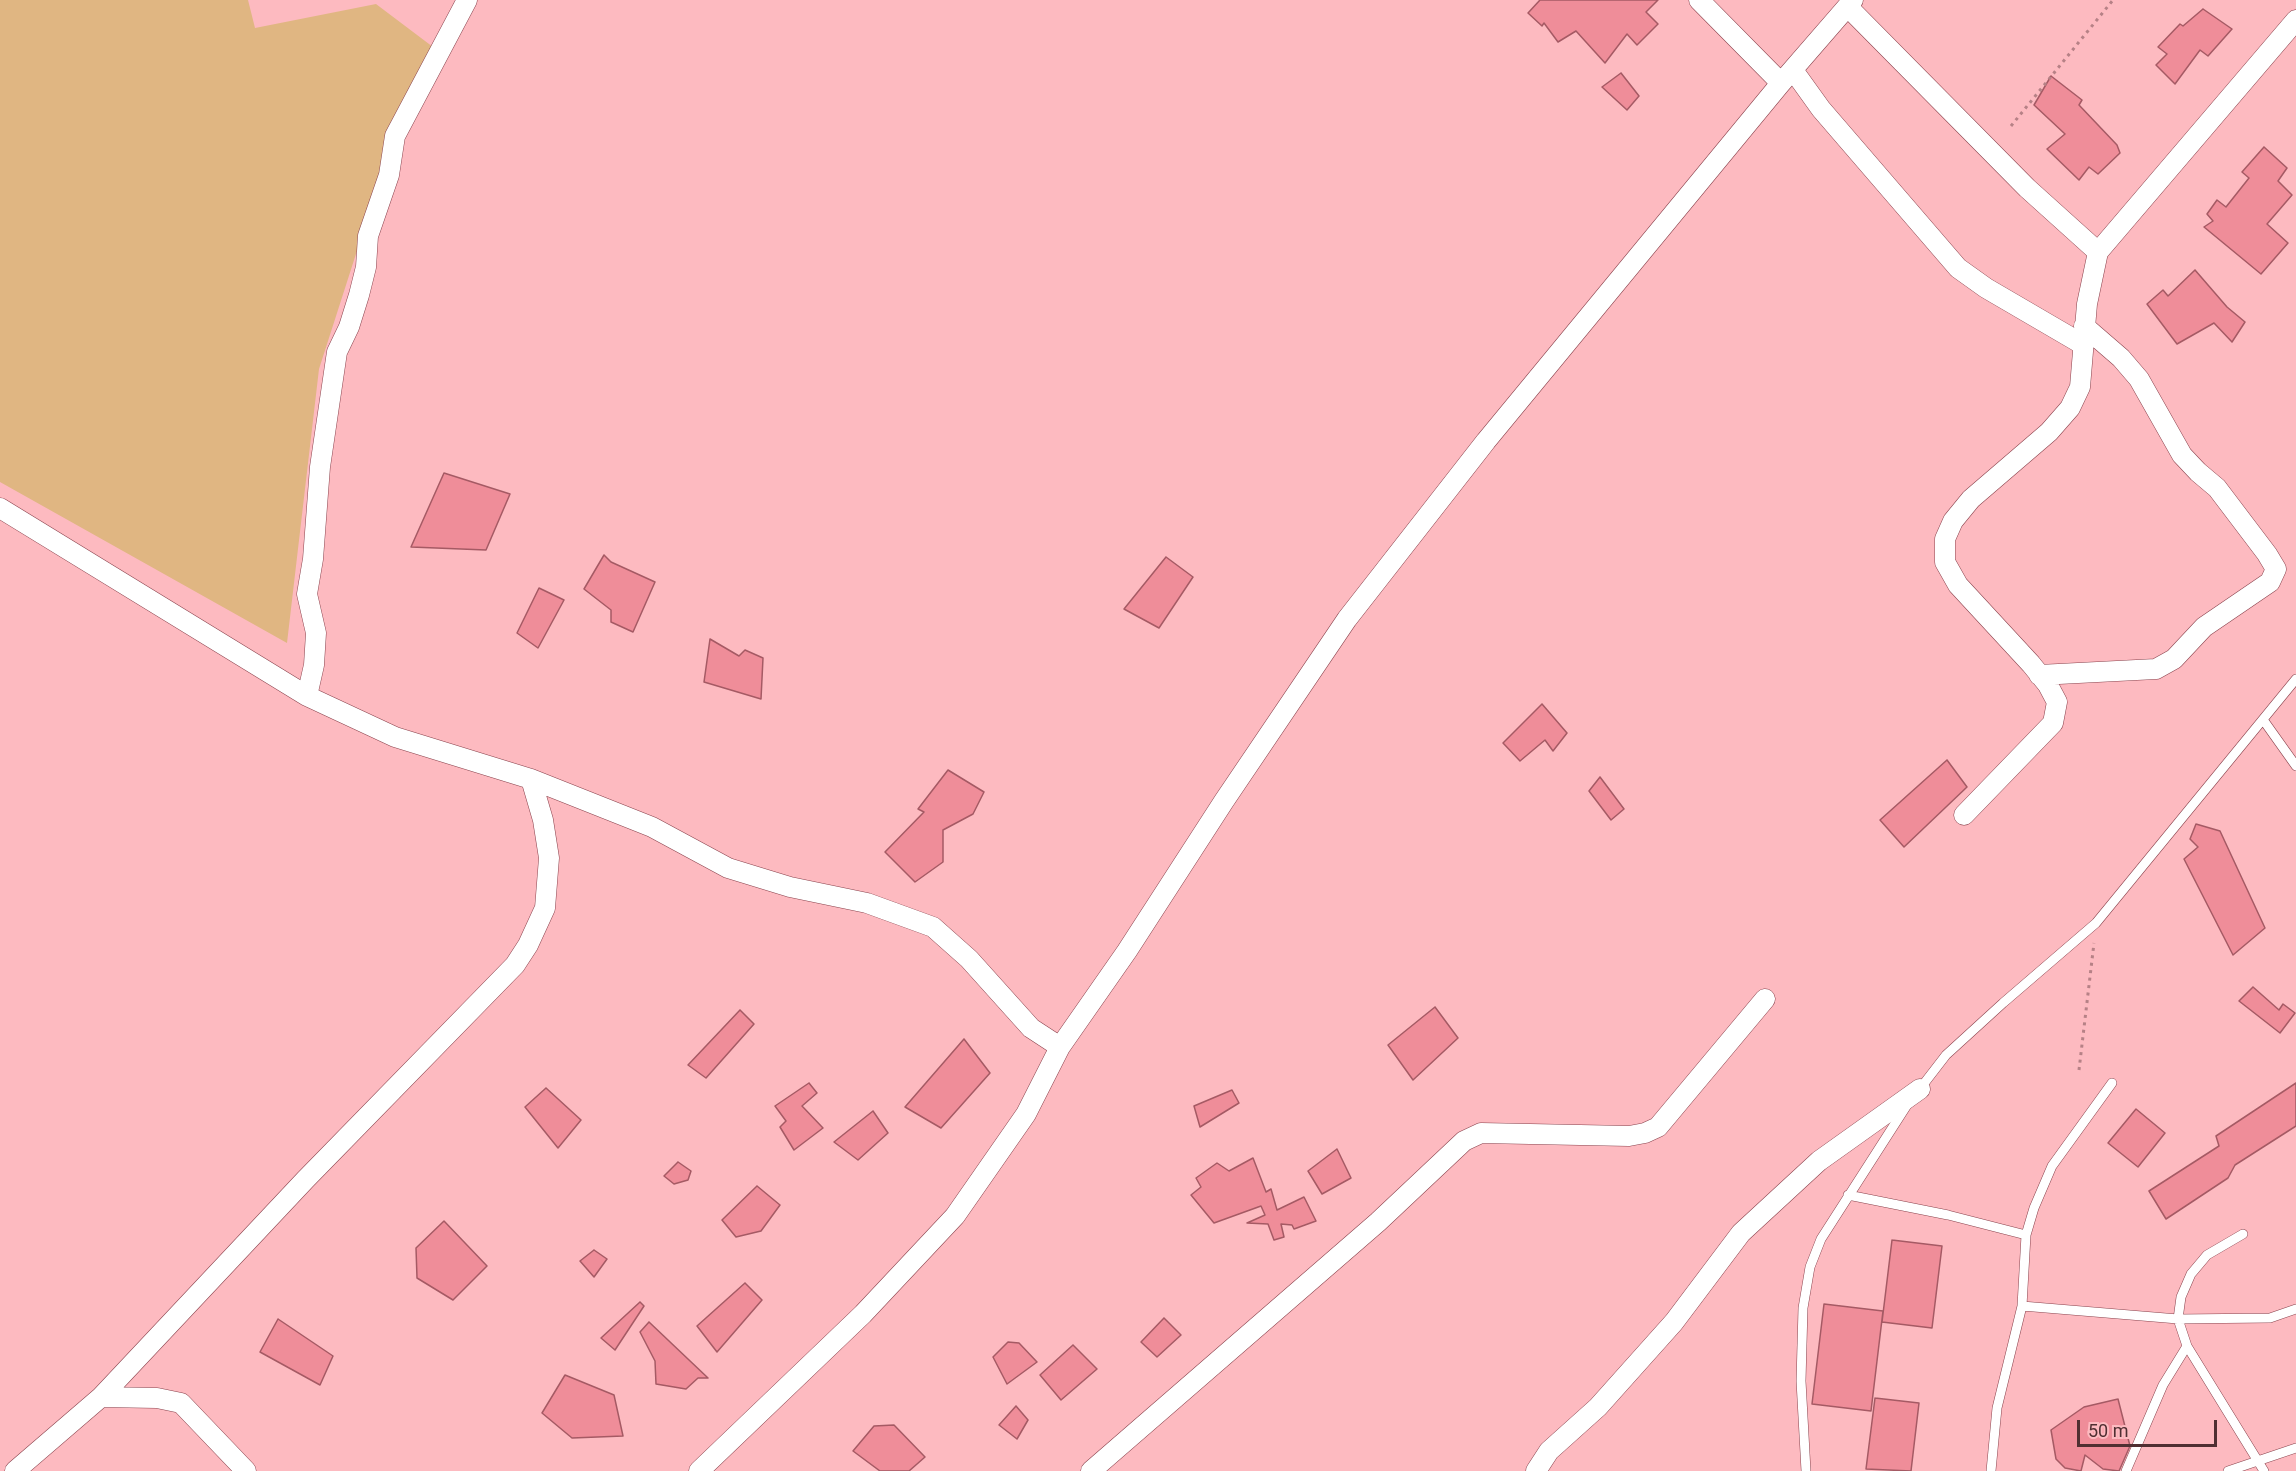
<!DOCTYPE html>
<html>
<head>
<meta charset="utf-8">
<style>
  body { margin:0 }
  #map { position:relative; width:2296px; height:1471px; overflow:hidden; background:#fdbac0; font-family:Roboto,sans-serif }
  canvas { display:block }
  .scale { position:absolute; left:2077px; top:1420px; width:140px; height:27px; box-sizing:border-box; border:3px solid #502f32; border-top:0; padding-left:8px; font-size:18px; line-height:21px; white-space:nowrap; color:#502f32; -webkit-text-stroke:4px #fdbac0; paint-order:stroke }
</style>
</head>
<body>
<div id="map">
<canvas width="2296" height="1471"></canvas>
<div class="scale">50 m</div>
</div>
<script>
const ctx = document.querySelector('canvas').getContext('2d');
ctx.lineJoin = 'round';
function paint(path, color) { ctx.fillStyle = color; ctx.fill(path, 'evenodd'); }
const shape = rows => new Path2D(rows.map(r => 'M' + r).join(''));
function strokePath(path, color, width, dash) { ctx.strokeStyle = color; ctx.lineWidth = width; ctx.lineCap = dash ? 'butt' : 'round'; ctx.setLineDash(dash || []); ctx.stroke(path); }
paint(shape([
  [0,0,248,0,255,28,376,4,433,47,382,173,319,369,287,643,0,482]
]), '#e0b682');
const building = shape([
  [1540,0,1658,0,1646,12,1658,24,1637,45,1627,34,1605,63,1576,31,1558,42,1544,23,1542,26,1528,13,1540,0],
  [2203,9,2232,29,2208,56,2200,50,2175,84,2156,65,2167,54,2158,47,2180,24,2183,26,2203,9],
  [1621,73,1639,96,1627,110,1602,87,1621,73],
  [2051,76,2082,100,2079,105,2117,145,2120,153,2098,174,2089,167,2079,180,2047,149,2065,134,2034,105,2051,76],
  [2264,147,2287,168,2278,181,2292,195,2267,224,2288,243,2261,274,2204,227,2213,221,2207,214,2217,200,2226,207,2249,178,2242,172,2264,147],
  [2195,270,2227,307,2245,322,2232,342,2214,323,2177,344,2147,304,2163,290,2168,296,2195,270],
  [444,473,510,494,486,550,411,547,444,473],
  [604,555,611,562,655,582,633,632,611,622,611,610,584,589,604,555],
  [1166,557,1193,577,1159,628,1124,609,1166,557],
  [539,588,564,600,538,648,517,633,539,588],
  [710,639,739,656,745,650,763,658,761,699,704,682,710,639],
  [1542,704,1567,733,1553,751,1545,740,1520,761,1503,743,1542,704],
  [1947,760,1967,787,1904,847,1880,820,1947,760],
  [948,770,984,792,973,814,943,830,943,862,915,882,885,852,924,812,918,809,948,770],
  [1600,777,1624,809,1611,820,1589,791,1600,777],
  [2196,824,2220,831,2265,928,2233,955,2184,859,2198,847,2190,839,2196,824],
  [2253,987,2279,1010,2283,1004,2295,1013,2280,1033,2239,1001,2253,987],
  [1435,1007,1458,1038,1413,1080,1388,1045,1435,1007],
  [740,1010,754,1024,706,1078,688,1065,740,1010],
  [964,1039,990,1073,941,1128,905,1107,964,1039],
  [809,1083,817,1093,802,1106,823,1128,794,1150,780,1127,786,1121,775,1106,809,1083],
  [2296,1083,2296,1126,2235,1165,2228,1178,2166,1219,2149,1191,2219,1146,2216,1136,2296,1083],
  [546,1088,581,1120,558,1148,525,1107,546,1088],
  [1232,1090,1239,1103,1200,1127,1194,1106,1232,1090],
  [2136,1109,2165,1133,2138,1167,2108,1143,2136,1109],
  [873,1111,888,1133,858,1160,834,1142,873,1111],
  [1337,1149,1351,1178,1322,1194,1308,1171,1337,1149],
  [1253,1158,1266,1192,1271,1189,1277,1210,1304,1197,1316,1221,1294,1229,1292,1225,1281,1224,1284,1237,1274,1240,1268,1224,1247,1223,1265,1215,1261,1206,1214,1223,1191,1195,1201,1187,1196,1178,1217,1163,1229,1171,1253,1158],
  [678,1162,691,1171,688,1180,674,1184,664,1176,678,1162],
  [757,1186,780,1205,761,1231,736,1237,722,1220,757,1186],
  [444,1221,487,1266,453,1300,417,1278,416,1248,444,1221],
  [1892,1240,1942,1246,1932,1328,1882,1322,1892,1240],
  [594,1250,607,1259,594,1277,580,1261,594,1250],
  [745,1283,762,1300,717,1352,697,1326,745,1283],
  [640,1302,644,1306,615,1350,601,1338,640,1302],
  [1824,1304,1883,1311,1871,1411,1812,1404,1824,1304],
  [1164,1318,1181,1335,1157,1357,1141,1342,1164,1318],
  [278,1319,333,1356,320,1385,260,1352,278,1319],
  [649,1322,708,1378,698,1378,686,1389,656,1384,655,1361,640,1332,649,1322],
  [1008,1342,1019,1343,1037,1362,1007,1384,993,1357,1008,1342],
  [1073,1345,1097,1369,1061,1400,1040,1375,1073,1345],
  [565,1375,614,1395,623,1436,572,1438,542,1413,565,1375],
  [1875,1398,1919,1403,1911,1471,1866,1469,1875,1398],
  [2118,1399,2130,1446,2119,1471,2103,1469,2085,1455,2081,1471,2065,1468,2056,1459,2051,1430,2084,1407,2118,1399],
  [1016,1406,1028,1420,1017,1439,999,1425,1016,1406],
  [894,1425,925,1457,909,1471,880,1471,853,1451,874,1426,894,1425]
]);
paint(building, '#ef8d99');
strokePath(building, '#a55a64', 1.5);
const lane = shape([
  [2264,721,2296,766],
  [1919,1090,1946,1055,2003,1003,2096,923,2296,679],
  [1848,1195,1948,1215,2026,1235],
  [2243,1234,2207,1255,2191,1274,2181,1297,2178,1319,2187,1346,2264,1471],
  [2022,1306,2178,1319,2270,1318,2296,1309],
  [1806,1471,1801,1381,1803,1308,1810,1267,1821,1239,1907,1105],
  [1991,1471,1997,1408,2022,1306,2026,1235,2034,1208,2052,1166,2112,1083],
  [2126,1471,2163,1385,2187,1346],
  [2228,1471,2296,1448]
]);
const street = shape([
  [1699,0,1781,83],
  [1848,7,2027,188,2098,252],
  [1793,70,1821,109,1958,268,1986,288,2082,344],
  [0,508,307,696,395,737,531,779,652,827,728,868,790,887,867,903,933,927,969,959,1031,1028,1060,1047],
  [2039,675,2156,669,2174,659,2204,627,2270,582,2276,569,2267,554,2217,488,2198,472,2182,455,2139,379,2121,358,2084,326],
  [307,696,314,665,316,633,307,594,313,559,320,467,337,352,349,327,359,295,366,267,368,236,389,175,395,136,467,0],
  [1964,815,2053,723,2057,702,2048,685,2031,664,1958,585,1945,562,1945,539,1953,521,1971,499,2049,432,2070,408,2080,387,2087,304,2098,252,2296,20],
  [101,1397,157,1398,181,1403,246,1471],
  [15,1471,101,1397,305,1180,515,965,528,945,545,908,549,858,543,820,531,779],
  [699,1471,863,1314,955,1216,1026,1114,1060,1047,1127,951,1224,801,1347,619,1486,441,1781,83,1853,0],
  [1091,1471,1378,1222,1464,1141,1481,1133,1629,1136,1645,1133,1658,1127,1765,999],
  [1536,1471,1549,1451,1598,1407,1674,1322,1741,1233,1819,1161,1920,1089]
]);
strokePath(lane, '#8a434d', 10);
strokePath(street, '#8a434d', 21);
strokePath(shape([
  [2011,126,2113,0],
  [2079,1070,2094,943]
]), '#b68186', 3, [3, 4.5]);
strokePath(lane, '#fff', 9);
strokePath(street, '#fff', 20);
</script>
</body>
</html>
